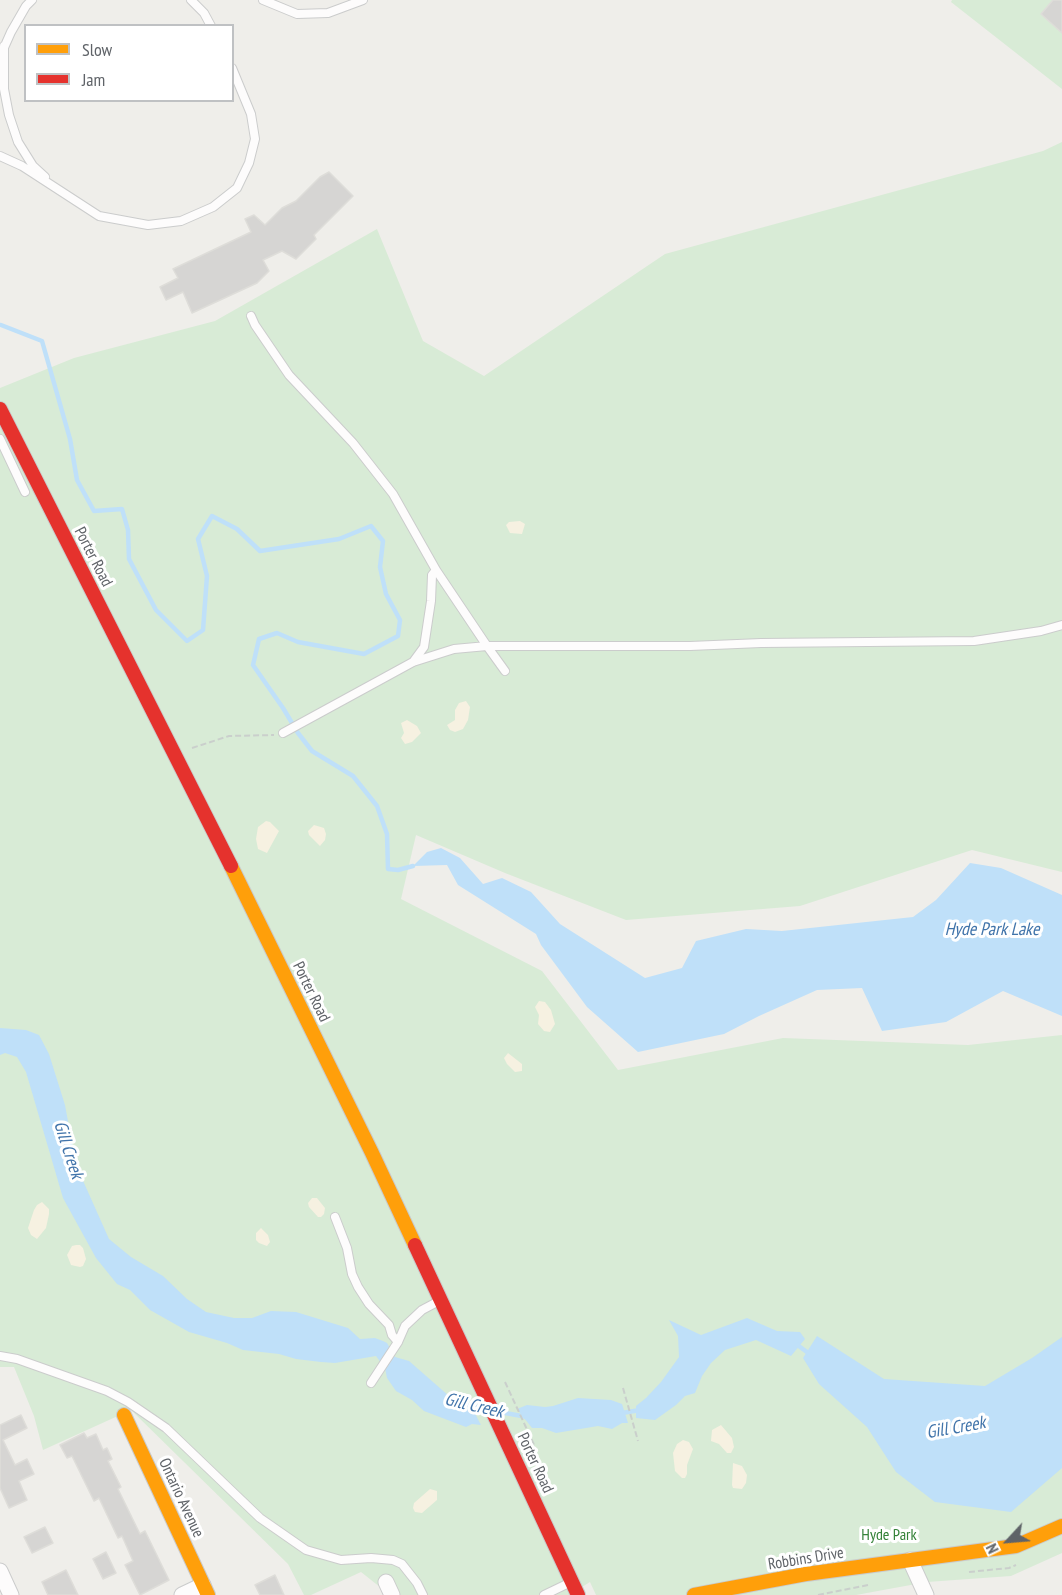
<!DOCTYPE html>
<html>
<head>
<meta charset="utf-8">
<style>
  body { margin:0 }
  #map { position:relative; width:1062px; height:1595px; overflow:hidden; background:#efeeea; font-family:"PT Sans Narrow",sans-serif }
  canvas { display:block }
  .legend { position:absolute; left:24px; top:24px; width:210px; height:78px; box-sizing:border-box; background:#fff; border:2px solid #bfc1c3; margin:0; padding:8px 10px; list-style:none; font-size:18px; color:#5f6368 }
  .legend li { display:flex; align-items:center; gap:12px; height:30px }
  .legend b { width:30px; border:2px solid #bfc1c3 }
  .north { position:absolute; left:978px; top:1511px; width:60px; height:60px; -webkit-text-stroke:4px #fff; paint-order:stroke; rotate:244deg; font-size:16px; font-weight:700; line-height:24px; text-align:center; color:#5f6368 }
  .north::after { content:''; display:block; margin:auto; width:21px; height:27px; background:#5f6368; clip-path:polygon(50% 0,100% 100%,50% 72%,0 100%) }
</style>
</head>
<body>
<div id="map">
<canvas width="1062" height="1595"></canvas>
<ul class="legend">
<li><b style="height:8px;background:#ff9f0a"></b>Slow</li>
<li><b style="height:8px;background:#e5322d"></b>Jam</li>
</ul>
<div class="north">N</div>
</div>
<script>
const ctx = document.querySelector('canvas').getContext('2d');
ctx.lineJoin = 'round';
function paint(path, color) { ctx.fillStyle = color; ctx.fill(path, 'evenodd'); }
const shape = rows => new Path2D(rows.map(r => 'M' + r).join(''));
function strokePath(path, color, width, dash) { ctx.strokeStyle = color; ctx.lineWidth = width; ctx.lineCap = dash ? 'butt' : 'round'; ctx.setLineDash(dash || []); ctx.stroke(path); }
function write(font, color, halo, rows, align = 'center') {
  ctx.font = font + ' "PT Sans Narrow",sans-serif'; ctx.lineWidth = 6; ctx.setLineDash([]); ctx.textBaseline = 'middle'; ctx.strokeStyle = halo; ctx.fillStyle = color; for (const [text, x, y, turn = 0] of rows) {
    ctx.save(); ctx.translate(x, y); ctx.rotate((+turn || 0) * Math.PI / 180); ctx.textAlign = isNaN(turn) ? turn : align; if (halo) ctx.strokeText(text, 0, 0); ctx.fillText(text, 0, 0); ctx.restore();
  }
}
paint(shape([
  [952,0,1062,0,1062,89,951,2],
  [1062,142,1062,872,972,850,800,906,626,920,505,873,416,835,401,899,542,971,618,1070,783,1038,968,1045,1062,1035,1062,1553,1011,1576,927,1582,856,1595,596,1595,590,1582,569,1595,390,1595,361,1572,311,1595,304,1595,288,1564,131,1410,43,1450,34,1416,14,1367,0,1367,0,388,74,358,215,321,377,229,423,341,484,376,665,254,1043,151]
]), '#d8ebd6');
paint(shape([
  [520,521,525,524,522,534,510,533,506,525,509,522],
  [466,701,470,707,468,720,463,729,455,732,450,730,447,725,455,720,455,710,459,703],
  [407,720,417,726,421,733,412,742,405,744,401,738,404,733,401,723],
  [266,821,270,822,279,831,267,853,258,849,256,839,258,827],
  [314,825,324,828,326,834,325,840,320,846,309,835,308,831],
  [539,1001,545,1002,551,1010,555,1024,550,1032,544,1031,538,1024,539,1015,535,1007],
  [508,1053,522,1064,522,1071,515,1072,507,1064,504,1058],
  [312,1198,317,1198,325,1208,324,1214,321,1217,318,1217,309,1207,308,1203],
  [42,1202,49,1209,49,1214,46,1228,37,1239,31,1235,28,1228,34,1210,37,1205],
  [261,1228,268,1235,270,1242,267,1246,259,1243,256,1240,256,1233],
  [76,1245,80,1245,83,1248,86,1259,83,1266,80,1267,71,1265,67,1255,72,1246],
  [721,1425,732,1438,734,1447,731,1453,727,1453,719,1444,711,1441,712,1430],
  [683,1440,689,1442,693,1449,687,1465,687,1474,685,1478,682,1478,675,1471,673,1453,677,1444],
  [733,1463,742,1466,747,1475,746,1483,742,1489,733,1488,732,1485],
  [430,1489,437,1491,437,1500,422,1513,415,1512,413,1508,414,1503]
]), '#f6f1e1');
paint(shape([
  [441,848,460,858,483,884,502,878,531,892,560,924,645,978,682,968,696,941,746,929,782,931,913,917,936,900,970,863,1001,868,1062,895,1062,1016,1003,991,946,1022,882,1031,862,988,817,990,759,1016,724,1034,638,1052,587,1007,541,945,536,934,458,885,447,865,413,866,427,852],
  [0,1028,26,1030,39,1035,49,1054,65,1105,76,1165,109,1239,131,1257,163,1276,187,1299,206,1312,234,1318,252,1318,271,1311,296,1312,348,1328,360,1339,375,1338,383,1341,387,1343,395,1357,409,1361,457,1403,471,1406,481,1425,472,1424,466,1427,424,1411,412,1400,396,1391,387,1378,385,1368,376,1356,335,1363,321,1362,296,1359,279,1354,243,1350,227,1343,189,1332,150,1310,130,1290,117,1284,96,1258,63,1198,26,1072,17,1057,5,1053,0,1055],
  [747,1318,777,1331,800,1332,805,1339,791,1356,756,1340,725,1350,711,1363,702,1376,695,1393,685,1396,676,1405,655,1420,636,1418,636,1406,646,1398,661,1382,679,1357,678,1336,669,1320,701,1335],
  [817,1336,884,1379,985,1386,1032,1358,1062,1337,1062,1468,1011,1512,935,1502,896,1472,867,1427,819,1384,803,1358],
  [578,1398,611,1400,622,1404,628,1423,622,1423,612,1429,598,1426,556,1433,542,1428,532,1428,517,1409,527,1405,545,1407,553,1406]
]), '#bfe0f9');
strokePath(shape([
  [1,325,42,341,70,439,77,480,94,511,122,509,128,530,129,559,156,610,187,641,203,630,207,576,198,539,212,516,237,529,260,551,339,539,371,526,383,541,380,567,386,594,400,620,398,636,364,654,298,642,277,633,259,639,253,665,283,708,298,733,312,751,353,776,377,806,387,834,388,869,398,870,413,866],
  [796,1344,811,1355],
  [453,1402,483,1408],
  [500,1412,527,1417],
  [622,1413,640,1410]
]), '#bfe0f9', 4.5);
const building = shape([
  [1053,0,1062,0,1062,33,1041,14,1053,0],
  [329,172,353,196,314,235,316,239,296,259,282,251,263,260,269,271,257,283,192,313,183,292,166,300,160,287,178,278,173,269,251,232,245,219,254,215,265,225,282,208,296,201,320,177,329,172],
  [21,1415,27,1428,3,1440,15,1465,27,1459,34,1474,19,1481,27,1500,9,1508,0,1488,0,1425,21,1415],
  [84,1433,87,1438,96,1434,103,1450,107,1448,112,1459,108,1461,121,1487,118,1489,140,1534,145,1531,169,1580,140,1595,125,1565,133,1561,122,1536,118,1538,99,1498,94,1501,72,1456,67,1458,60,1445,84,1433],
  [45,1527,53,1543,32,1553,24,1537,45,1527],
  [106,1552,116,1573,103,1579,93,1559,106,1552],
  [66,1570,78,1595,48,1595,42,1582,66,1570],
  [275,1575,284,1595,260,1595,255,1585,275,1575]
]);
paint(building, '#d6d5d3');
strokePath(building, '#deddd9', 1.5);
const lane = shape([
  [191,0,204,13,211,26],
  [263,0,297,14,328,13,363,0],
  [4,46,4,89,9,115,18,142,33,166,45,177],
  [3,50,11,32,26,6,32,0],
  [0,156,22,166,99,216,148,225,181,221,213,207,237,188,249,163,255,139,251,114,232,68],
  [251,316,255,325,289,375,353,443,393,494,436,570,487,646,505,671],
  [0,439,25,492],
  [413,662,424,647,431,601,432,575,436,570],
  [283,733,413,662,454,649,487,646,690,646,761,643,974,641,1041,631,1062,625],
  [335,1217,347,1248,352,1274,358,1287,369,1304,389,1325,392,1335,398,1342],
  [0,1356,17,1359,107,1391,128,1402,166,1428,260,1518,306,1550,341,1560,371,1558,393,1560,402,1564,417,1583,423,1595],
  [371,1383,398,1342,405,1326,422,1310,439,1301],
  [544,1595,569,1583]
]);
const street = shape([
  [910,1560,926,1595],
  [0,1571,11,1595],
  [386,1582,392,1595],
  [182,1595,203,1585]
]);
const slow = shape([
  [231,866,372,1153,415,1245],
  [124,1415,208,1595],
  [694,1595,806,1574,1016,1546,1062,1526]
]);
const jam = shape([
  [0,409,231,866],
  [415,1245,578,1595]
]);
strokePath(lane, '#cbcccc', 10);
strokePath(street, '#cbcccc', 17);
strokePath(slow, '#cacacb', 16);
strokePath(jam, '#cacacb', 16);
strokePath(shape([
  [192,748,229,736,274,735],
  [505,1382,536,1449],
  [623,1388,638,1441],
  [969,1572,1009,1568,1016,1565],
  [818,1595,868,1585]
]), '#cacfcc', 2, [6, 3]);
strokePath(lane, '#fdfcfc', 8);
strokePath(street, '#fdfcfc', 15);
strokePath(slow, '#ff9f0a', 14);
strokePath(jam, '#e5322d', 14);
write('16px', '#5f6368', '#fff', [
  ["Porter Road",93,557,63],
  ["Porter Road",311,992,64],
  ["Porter Road",535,1463,65],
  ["Ontario Avenue",181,1498,65],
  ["Robbins Drive",806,1559,-9]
]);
write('16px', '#348238', '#fff', [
  ["Hyde Park",889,1535]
]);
write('italic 18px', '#4174aa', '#fff', [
  ["Hyde Park Lake",992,930],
  ["Gill Creek",68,1150,72],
  ["Gill Creek",474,1406,13],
  ["Gill Creek",956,1428,-10]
]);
</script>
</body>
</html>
